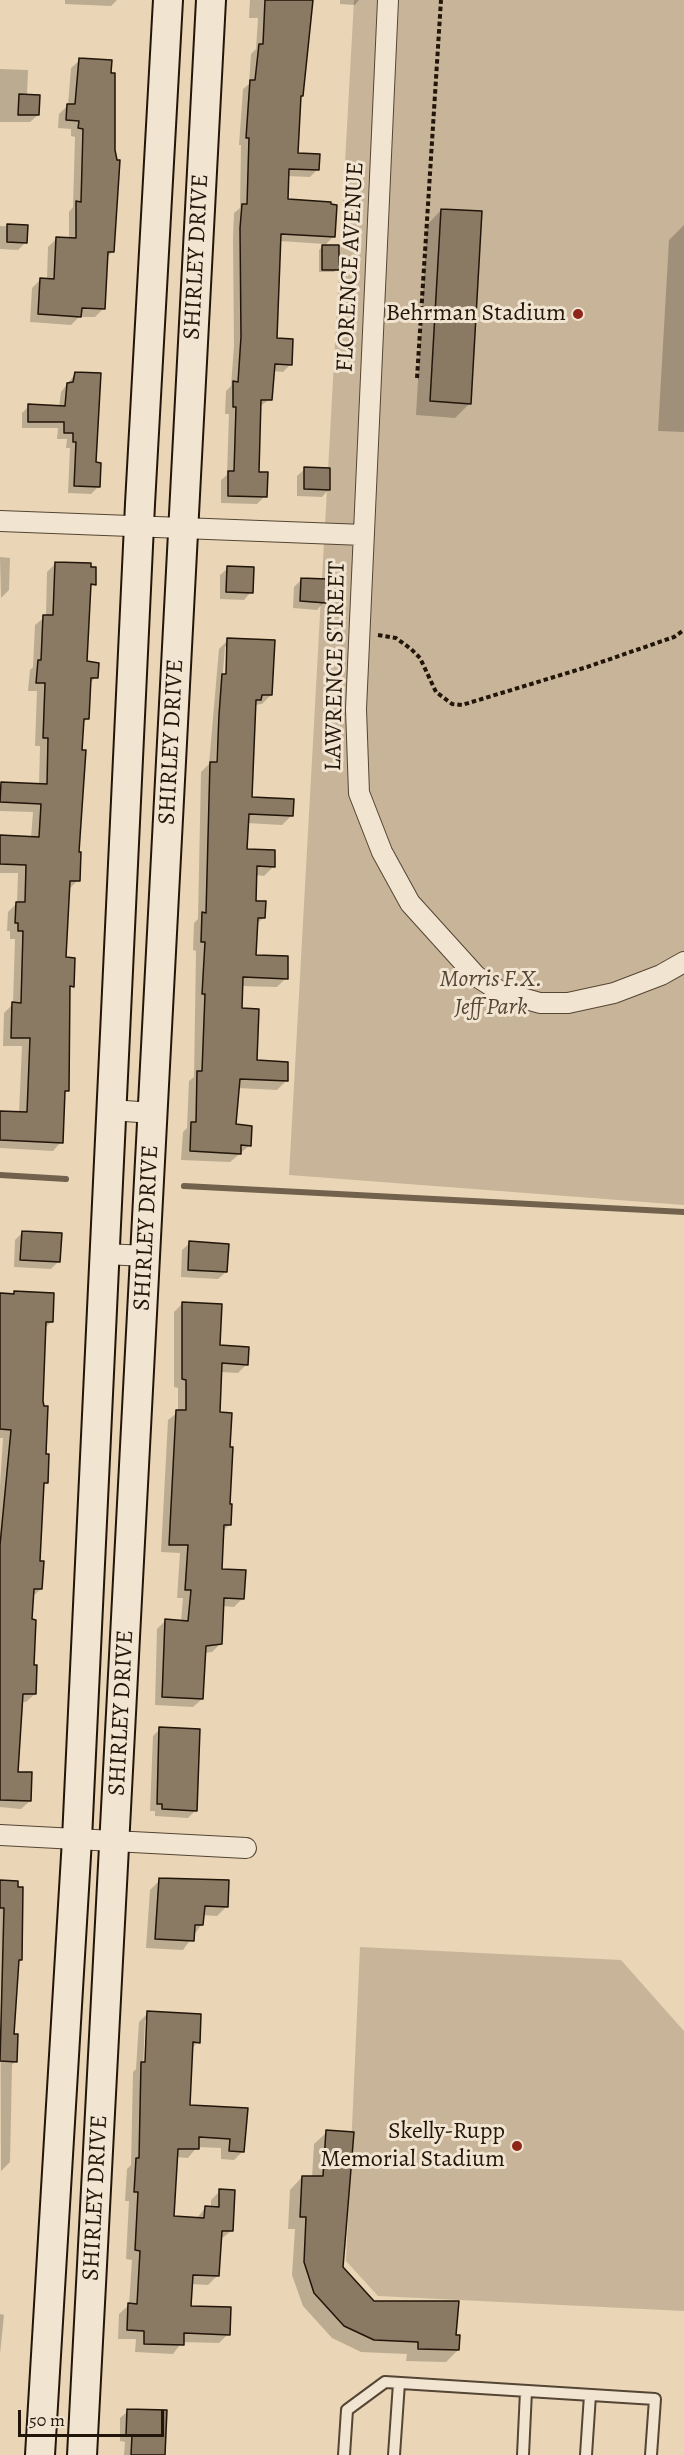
<!DOCTYPE html>
<html>
<head>
<meta charset="utf-8">
<style>
  body { margin:0 }
  #map { position:relative; width:684px; height:2455px; overflow:hidden; background:#ead6b6; font-family:Alegreya,serif }
  canvas { display:block }
  .scale { position:absolute; left:18px; top:2410px; width:146px; height:27px; box-sizing:border-box; border:3px solid #221509; border-top:0; padding-left:8px; font-size:18px; line-height:21px; white-space:nowrap; color:#221509; -webkit-text-stroke:4px #f1e4d0; paint-order:stroke }
</style>
</head>
<body>
<div id="map">
<canvas width="684" height="2455"></canvas>
<div class="scale">50 m</div>
</div>
<script>
const ctx = document.querySelector('canvas').getContext('2d');
ctx.lineJoin = 'round';
function paint(path, color) { ctx.fillStyle = color; ctx.fill(path, 'evenodd'); }
const shape = rows => new Path2D(rows.map(r => 'M' + r).join(''));
function strokePath(path, color, width, dash) { ctx.strokeStyle = color; ctx.lineWidth = width; ctx.lineCap = dash ? 'butt' : 'round'; ctx.setLineDash(dash || []); ctx.stroke(path); }
function write(font, color, halo, rows, align = 'center') {
  ctx.font = font + ' Alegreya,serif'; ctx.lineWidth = 6; ctx.setLineDash([]); ctx.textBaseline = 'middle'; ctx.strokeStyle = halo; ctx.fillStyle = color; for (const [text, x, y, turn = 0] of rows) {
    ctx.save(); ctx.translate(x, y); ctx.rotate((+turn || 0) * Math.PI / 180); ctx.textAlign = isNaN(turn) ? turn : align; if (halo) ctx.strokeText(text, 0, 0); ctx.fillText(text, 0, 0); ctx.restore();
  }
}
paint(shape([
  [354,0,684,0,684,1205,289,1175],
  [360,1947,621,1960,684,2031,684,2311,378,2296,346,2261]
]), '#c8b599');
paint(shape([
  [65,0,117,0,111,6,65,4],
  [250,0,310,0,296,154,318,169,310,177,287,176,286,201,334,236,323,247,338,269,334,272,319,272,319,250,325,244,280,241,276,340,291,364,283,372,273,371,270,399,259,407,257,473,265,496,257,504,221,503,221,480,227,475,229,414,225,414,226,391,231,386,234,346,233,237,234,213,240,208,241,145,239,145,243,89,249,84,251,54,256,49,258,18,249,18],
  [340,0,359,0,355,5,340,4],
  [80,60,112,252,106,258,103,309,95,317,79,317,71,325,30,322,32,288,40,280,47,280,48,247,57,238,69,239,69,212,73,207,75,137,71,136,71,129,58,128,59,114,68,105,71,68],
  [0,69,28,70,27,96,38,115,30,122,0,122],
  [441,210,470,403,455,418,416,415,427,225],
  [684,225,684,432,658,431,669,240],
  [0,226,26,227,26,242,18,250,0,249],
  [76,373,98,487,91,494,68,493,70,448,66,448,67,439,57,439,58,428,22,428,22,413,29,406,59,407,61,392],
  [305,469,329,489,322,497,297,496,297,476],
  [0,557,10,558,9,590,1,598],
  [56,563,94,584,89,589,85,662,96,677,89,684,88,718,82,724,78,880,69,889,64,959,72,986,68,990,67,1090,63,1094,61,1142,53,1151,0,1148,0,1113,19,1113,22,1046,3,1046,4,1013,13,1004,15,939,10,939,10,931,7,931,8,912,17,903,18,873,0,873,0,836,31,838,33,812,0,811,0,785,39,785,40,746,35,746,37,691,28,691,30,670,33,667,35,625,46,616,47,572],
  [228,568,251,592,244,600,220,599,220,575],
  [302,579,324,602,317,610,293,608,294,587],
  [228,640,271,695,262,704,254,705,251,799,291,816,282,825,247,823,246,850,273,867,264,876,255,875,255,902,264,917,256,925,255,956,286,978,277,987,241,986,240,1009,255,1061,286,1081,277,1090,238,1088,234,1125,250,1145,230,1162,181,1160,183,1132,187,1128,189,1081,194,1077,196,951,193,950,194,923,198,919,201,772,209,764,219,649],
  [225,647,228,647,218,770,215,769],
  [23,1232,59,1261,51,1269,14,1267,15,1240],
  [190,1243,226,1272,218,1279,181,1277,182,1250],
  [0,1292,52,1295,51,1322,44,1329,42,1401,46,1482,42,1487,38,1562,41,1589,32,1597,35,1694,26,1702,21,1702,16,1773,30,1801,21,1809,0,1807,0,1486,3,1438,0,1438],
  [183,1303,219,1346,246,1365,238,1373,221,1372,218,1414,230,1524,222,1532,220,1570,242,1599,234,1607,222,1606,221,1643,212,1652,204,1653,202,1699,193,1707,155,1705,157,1629,165,1621,181,1622,183,1598,177,1598,180,1553,161,1552,168,1420,178,1412,178,1388,174,1387,174,1312],
  [160,1729,196,1810,188,1818,155,1816,155,1811,150,1811,153,1736],
  [160,1880,227,1906,217,1916,202,1915,202,1924,183,1950,146,1948,150,1890],
  [0,1881,20,1959,18,1962,12,2035,15,2061,12,2065,10,2162,1,2171],
  [148,2013,198,2042,191,2049,188,2106,246,2110,243,2151,234,2160,221,2159,221,2148,197,2147,188,2158,176,2157,172,2218,196,2219,206,2207,211,2208,211,2200,220,2191,231,2231,220,2240,218,2275,208,2285,191,2284,189,2307,228,2334,219,2343,182,2342,173,2354,135,2352,136,2339,118,2339,119,2314,129,2305,132,2260,126,2259,129,2201,125,2201,127,2169,131,2165,133,2072,136,2069,139,2022],
  [145,2020,148,2020,146,2069,143,2069],
  [327,2132,342,2267,373,2302,455,2337,458,2350,446,2362,406,2361,407,2354,361,2352,332,2338,303,2306,292,2275,295,2229,288,2229,290,2190,302,2177,312,2178,314,2144],
  [0,2314,4,2315,0,2354],
  [128,2411,164,2455,124,2455,125,2442,120,2441,120,2418]
]), '#0003');
strokePath(shape([
  [0,1175,66,1179],
  [184,1186,684,1212]
]), '#71614d', 6);
const building = shape([
  [265,0,313,0,303,96,301,96,298,153,320,154,319,170,289,169,288,199,331,202,331,204,337,205,335,237,281,234,277,338,293,339,292,365,275,364,272,400,261,400,259,472,268,472,267,497,228,496,228,471,234,471,236,407,233,407,233,381,238,382,241,337,240,228,242,204,247,204,249,138,246,138,250,80,255,80,259,44,263,44,265,0],
  [79,58,112,60,111,73,115,73,115,150,117,160,120,160,114,252,108,252,105,309,82,308,81,317,38,314,40,278,54,279,56,237,76,238,76,201,81,202,83,129,78,128,79,121,66,120,67,104,75,104,79,58],
  [19,94,40,95,39,115,18,115,19,94],
  [441,209,482,211,471,404,430,401,441,209],
  [7,224,28,225,27,243,7,242,7,224],
  [322,245,339,245,339,270,322,270,322,245],
  [75,372,101,373,96,462,101,463,100,487,74,486,76,442,73,442,73,433,64,433,64,422,28,422,28,404,65,406,67,383,73,382,75,372],
  [304,467,330,468,330,490,304,489,304,467],
  [55,562,91,563,91,567,96,567,96,585,91,584,87,661,99,663,98,678,91,678,89,719,84,719,82,750,86,750,79,852,81,852,80,881,70,881,66,957,75,958,74,987,70,986,69,1091,65,1091,63,1143,0,1140,0,1111,27,1112,30,1038,11,1038,12,1002,21,1003,23,931,18,931,18,923,15,923,16,902,25,902,26,865,0,864,0,835,39,837,41,804,0,802,1,782,47,784,48,738,43,738,45,683,36,683,38,660,41,660,43,615,53,615,55,562],
  [227,566,254,567,253,593,226,592,227,566],
  [301,578,327,579,326,603,300,601,301,578],
  [227,638,275,640,272,695,262,695,261,700,256,700,252,797,294,799,293,816,249,814,247,849,275,850,275,867,257,866,256,901,266,901,265,918,258,918,256,955,288,956,288,979,243,977,242,1008,259,1009,257,1060,288,1062,288,1081,240,1079,236,1124,252,1126,251,1146,241,1145,241,1154,190,1151,191,1122,196,1122,197,1071,202,1071,205,994,202,994,205,942,201,942,202,912,206,913,210,762,217,762,219,715,222,674,226,674,227,638],
  [22,1231,62,1233,60,1262,20,1260,22,1231],
  [189,1241,229,1244,227,1272,188,1270,189,1241],
  [14,1291,54,1293,53,1322,46,1322,43,1401,44,1406,48,1406,46,1454,49,1454,48,1483,44,1483,40,1561,44,1561,42,1589,34,1589,32,1619,36,1620,34,1665,37,1665,36,1694,23,1694,18,1772,32,1772,31,1801,0,1800,0,1545,11,1430,0,1429,0,1293,14,1294,14,1291],
  [182,1302,222,1304,220,1345,249,1347,248,1365,222,1363,220,1412,232,1413,230,1447,233,1447,230,1504,232,1504,231,1525,224,1525,222,1569,246,1570,244,1599,224,1598,222,1644,206,1646,203,1699,162,1697,165,1619,188,1621,191,1590,185,1590,188,1545,169,1545,176,1410,186,1410,186,1380,182,1379,182,1302],
  [159,1727,200,1729,197,1811,162,1809,162,1804,157,1804,159,1727],
  [159,1878,229,1880,228,1907,205,1906,203,1925,195,1925,194,1941,155,1939,159,1878],
  [0,1880,18,1881,18,1887,23,1887,22,1960,19,1960,14,2034,18,2034,17,2062,0,2061,4,1908,0,1908,0,1880],
  [147,2011,201,2014,200,2043,193,2042,190,2105,248,2108,244,2152,229,2151,230,2139,199,2137,199,2149,178,2149,174,2216,204,2218,205,2206,219,2207,219,2189,235,2190,233,2231,222,2231,219,2276,193,2275,191,2306,231,2307,230,2335,184,2333,184,2345,144,2344,144,2331,127,2330,128,2303,137,2304,140,2251,135,2250,138,2192,134,2192,136,2158,139,2158,141,2062,145,2062,147,2011],
  [326,2130,354,2132,343,2267,374,2301,459,2301,456,2335,460,2335,459,2350,418,2349,418,2342,374,2340,344,2326,314,2293,304,2262,306,2217,300,2217,302,2176,323,2176,326,2130],
  [127,2409,167,2410,165,2455,131,2455,132,2435,126,2435,127,2409]
]);
paint(building, '#8a7963');
strokePath(building, '#221509', 1.5);
const lane = shape([
  [344,2455,347,2410,385,2382,655,2399,651,2455],
  [394,2455,399,2383],
  [523,2455,526,2391],
  [586,2455,590,2395]
]);
const street = shape([
  [388,0,356,709,359,793,382,852,410,903,476,976,501,992,540,1003,568,1003,614,993,661,975,684,962],
  [0,521,364,535],
  [111,1110,153,1113],
  [105,1254,146,1256],
  [0,1835,246,1848]
]);
const secondary = shape([
  [40,2455,77,1839,140,504,168,0],
  [82,2455,211,0]
]);
strokePath(lane, '#544534', 14);
strokePath(street, '#544534', 22);
strokePath(secondary, '#221509', 32);
strokePath(shape([
  [417,378,441,0],
  [378,635,396,638,411,649,420,658,436,692,452,704,462,705,587,667,674,637,684,630]
]), '#221509', 4, [4.5, 3]);
strokePath(lane, '#f1e4d0', 10);
strokePath(street, '#f1e4d0', 20);
strokePath(secondary, '#f1e4d0', 28);
for (const [x, y, r, color] of [
  [578,314,6,"#8f2418"],
  [517,2146,6,"#8f2418"]
]) { const dot = new Path2D(); dot.arc(x, y, r, 0, 2 * Math.PI); ctx.fillStyle = color; ctx.fill(dot); strokePath(dot, '#f1e4d0', 2); }
write('24px', '#221509', '#f1e4d0', [
  ["SHIRLEY DRIVE",197,257,-87],
  ["FLORENCE AVENUE",351,267,-87],
  ["LAWRENCE STREET",336,666,-89],
  ["SHIRLEY DRIVE",172,742,-87],
  ["SHIRLEY DRIVE",147,1228,-87],
  ["SHIRLEY DRIVE",122,1713,-87],
  ["SHIRLEY DRIVE",96,2198,-87]
]);
write('24px', '#221509', '#f1e4d0', [
  ["Behrman Stadium",566,314],
  ["Skelly-Rupp",505,2132],
  ["Memorial Stadium",505,2160]
], 'right');
write('italic 24px', '#544534', '#f1e4d0', [
  ["Morris F.X.",491,980],
  ["Jeff Park",491,1008]
]);
</script>
</body>
</html>
